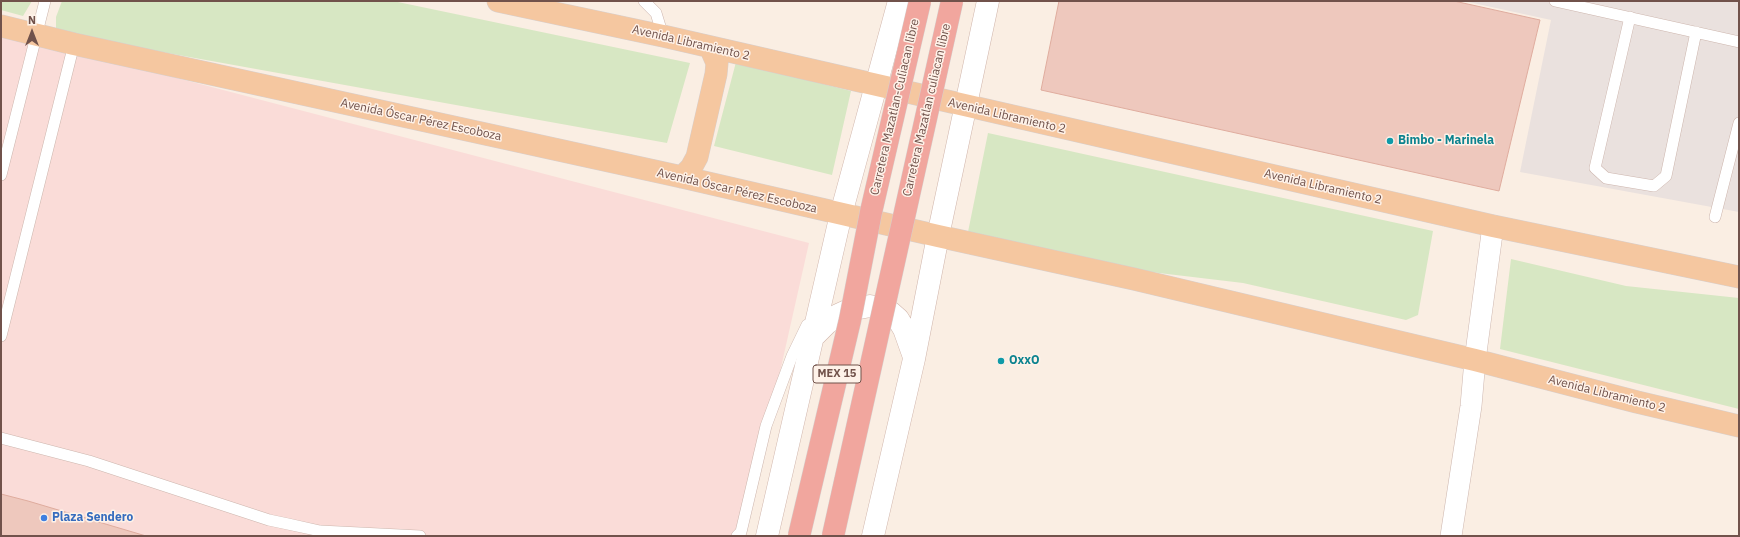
<!DOCTYPE html>
<html>
<head>
<meta charset="utf-8">
<style>
  body { margin:0 }
  #map { position:relative; width:1740px; height:537px; overflow:hidden; background:#faeee3; font-family:"IBM Plex Sans",sans-serif }
  canvas { display:block }
  .frame { position:absolute; inset:0; border:2px solid #71524b; pointer-events:none }
  .north { position:absolute; left:12px; top:12px; width:40px; height:40px; -webkit-text-stroke:3px #fef2e9; paint-order:stroke; rotate:0deg; font-size:11px; font-weight:700; line-height:16px; text-align:center; color:#71524b }
  .north::after { content:''; display:block; margin:auto; width:14px; height:18px; background:#71524b; clip-path:polygon(50% 0,100% 100%,50% 72%,0 100%) }
</style>
</head>
<body>
<div id="map">
<canvas width="1740" height="537"></canvas>
<div class="frame"></div>
<div class="north">N</div>
</div>
<script>
const ctx = document.querySelector('canvas').getContext('2d');
ctx.lineJoin = 'round';
function paint(path, color) { ctx.fillStyle = color; ctx.fill(path, 'evenodd'); }
const shape = rows => new Path2D(rows.map(r => 'M' + r).join(''));
function strokePath(path, color, width, dash) { ctx.strokeStyle = color; ctx.lineWidth = width; ctx.lineCap = dash ? 'butt' : 'round'; ctx.setLineDash(dash || []); ctx.stroke(path); }
function write(font, color, halo, rows, align = 'center') {
  ctx.font = font + ' "IBM Plex Sans",sans-serif'; ctx.lineWidth = 3; ctx.setLineDash([]); ctx.textBaseline = 'middle'; ctx.strokeStyle = halo; ctx.fillStyle = color; for (const [text, x, y, turn = 0] of rows) {
    ctx.save(); ctx.translate(x, y); ctx.rotate((+turn || 0) * Math.PI / 180); ctx.textAlign = isNaN(turn) ? turn : align; if (halo) ctx.strokeText(text, 0, 0); ctx.fillText(text, 0, 0); ctx.restore();
  }
}
paint(shape([
  [1,32,809,243,743,536,1,536]
]), '#fadcd8');
paint(shape([
  [1464,1,1739,1,1739,212,1520,172,1551,20]
]), '#eae1de');
paint(shape([
  [1,1,32,1,23,16,1,10],
  [62,1,393,1,690,63,667,143,56,33,56,17],
  [736,62,851,91,832,175,714,146],
  [988,133,1433,231,1418,315,1406,320,1243,283,1117,268,968,232],
  [1511,259,1626,286,1739,298,1739,409,1500,349]
]), '#d7e7c3');
const building = shape([
  [1059,1,1454,1,1540,20,1499,191,1041,90,1059,1],
  [1,494,28,501,146,536,1,536,1,494]
]);
paint(building, '#eec8bd');
strokePath(building, '#dfac9e', 1);
const lane = shape([
  [644,1,656,13,663,36],
  [1555,1,1739,42],
  [1630,17,1595,168,1606,178,1654,186,1666,176,1696,32],
  [1,175,45,1],
  [1715,217,1739,123],
  [1,336,74,44],
  [1,438,89,461,269,520,288,524,320,531,420,536],
  [737,536,741,532,766,426,792,356,807,325]
]);
const street = shape([
  [1451,536,1471,406,1475,360,1493,226]
]);
const secondary = shape([
  [812,338,827,323,838,315,849,310,870,306,890,312,898,319,904,329,914,357],
  [767,536,841,214,899,1],
  [873,536,914,359,938,236,988,1]
]);
const primary = shape([
  [498,1,663,36,1493,226,1739,277],
  [1,26,74,44,682,177,938,236,1134,279,1475,360,1637,402,1739,426],
  [682,177,691,168,697,157,716,74,717,63,710,47]
]);
strokePath(lane, '#cdb6ae', 12);
strokePath(street, '#cdb6ae', 22);
strokePath(secondary, '#d0b5ab', 23);
strokePath(primary, '#d7cfcd', 23);
strokePath(lane, '#fff', 11);
strokePath(street, '#fff', 21);
strokePath(secondary, '#fff', 22);
strokePath(primary, '#f5c7a0', 22);
const highwayBridge = shape([
  [799,536,850,320,871,212,920,1],
  [833,536,952,1]
]);
strokePath(highwayBridge, '#d7cfcd', 23, []);
strokePath(highwayBridge, '#f1a69e', 22);
for (const [x, y, r, color] of [
  [1390,141,4,"#0f9aa8"],
  [1001,361,4,"#0f9aa8"],
  [44,518,4,"#3f7fe0"]
]) { const dot = new Path2D(); dot.arc(x, y, r, 0, 2 * Math.PI); ctx.fillStyle = color; ctx.fill(dot); strokePath(dot, '#fef2e9', 1.5); }
for (const [x, y, w] of [
  [837,374,48]
]) { const box = new Path2D(); box.roundRect(x - w / 2, y - 9, w, 18, 3); ctx.fillStyle = '#fef2e9'; ctx.fill(box); strokePath(box, '#71524b', 1); }
write('bold 11px', '#71524b', null, [
  ["MEX 15",837,374]
]);
write('12px', '#71524b', '#fef2e9', [
  ["Avenida Libramiento 2",691,43,13],
  ["Carretera Mazatlan-Culiacan libre",895,107,-77],
  ["Carretera Mazatlan culiacan libre",927,110,-77],
  ["Avenida Libramiento 2",1007,116,13],
  ["Avenida Óscar Pérez Escoboza",421,120,12],
  ["Avenida Libramiento 2",1323,187,13],
  ["Avenida Óscar Pérez Escoboza",737,191,13],
  ["Avenida Libramiento 2",1607,394,14]
]);
write('bold 12px', '#0d838f', '#fef2e9', [
  ["Bimbo - Marinela",1398,141],
  ["OxxO",1009,361]
], 'left');
write('bold 12px', '#366cbe', '#fef2e9', [
  ["Plaza Sendero",52,518]
], 'left');
</script>
</body>
</html>
